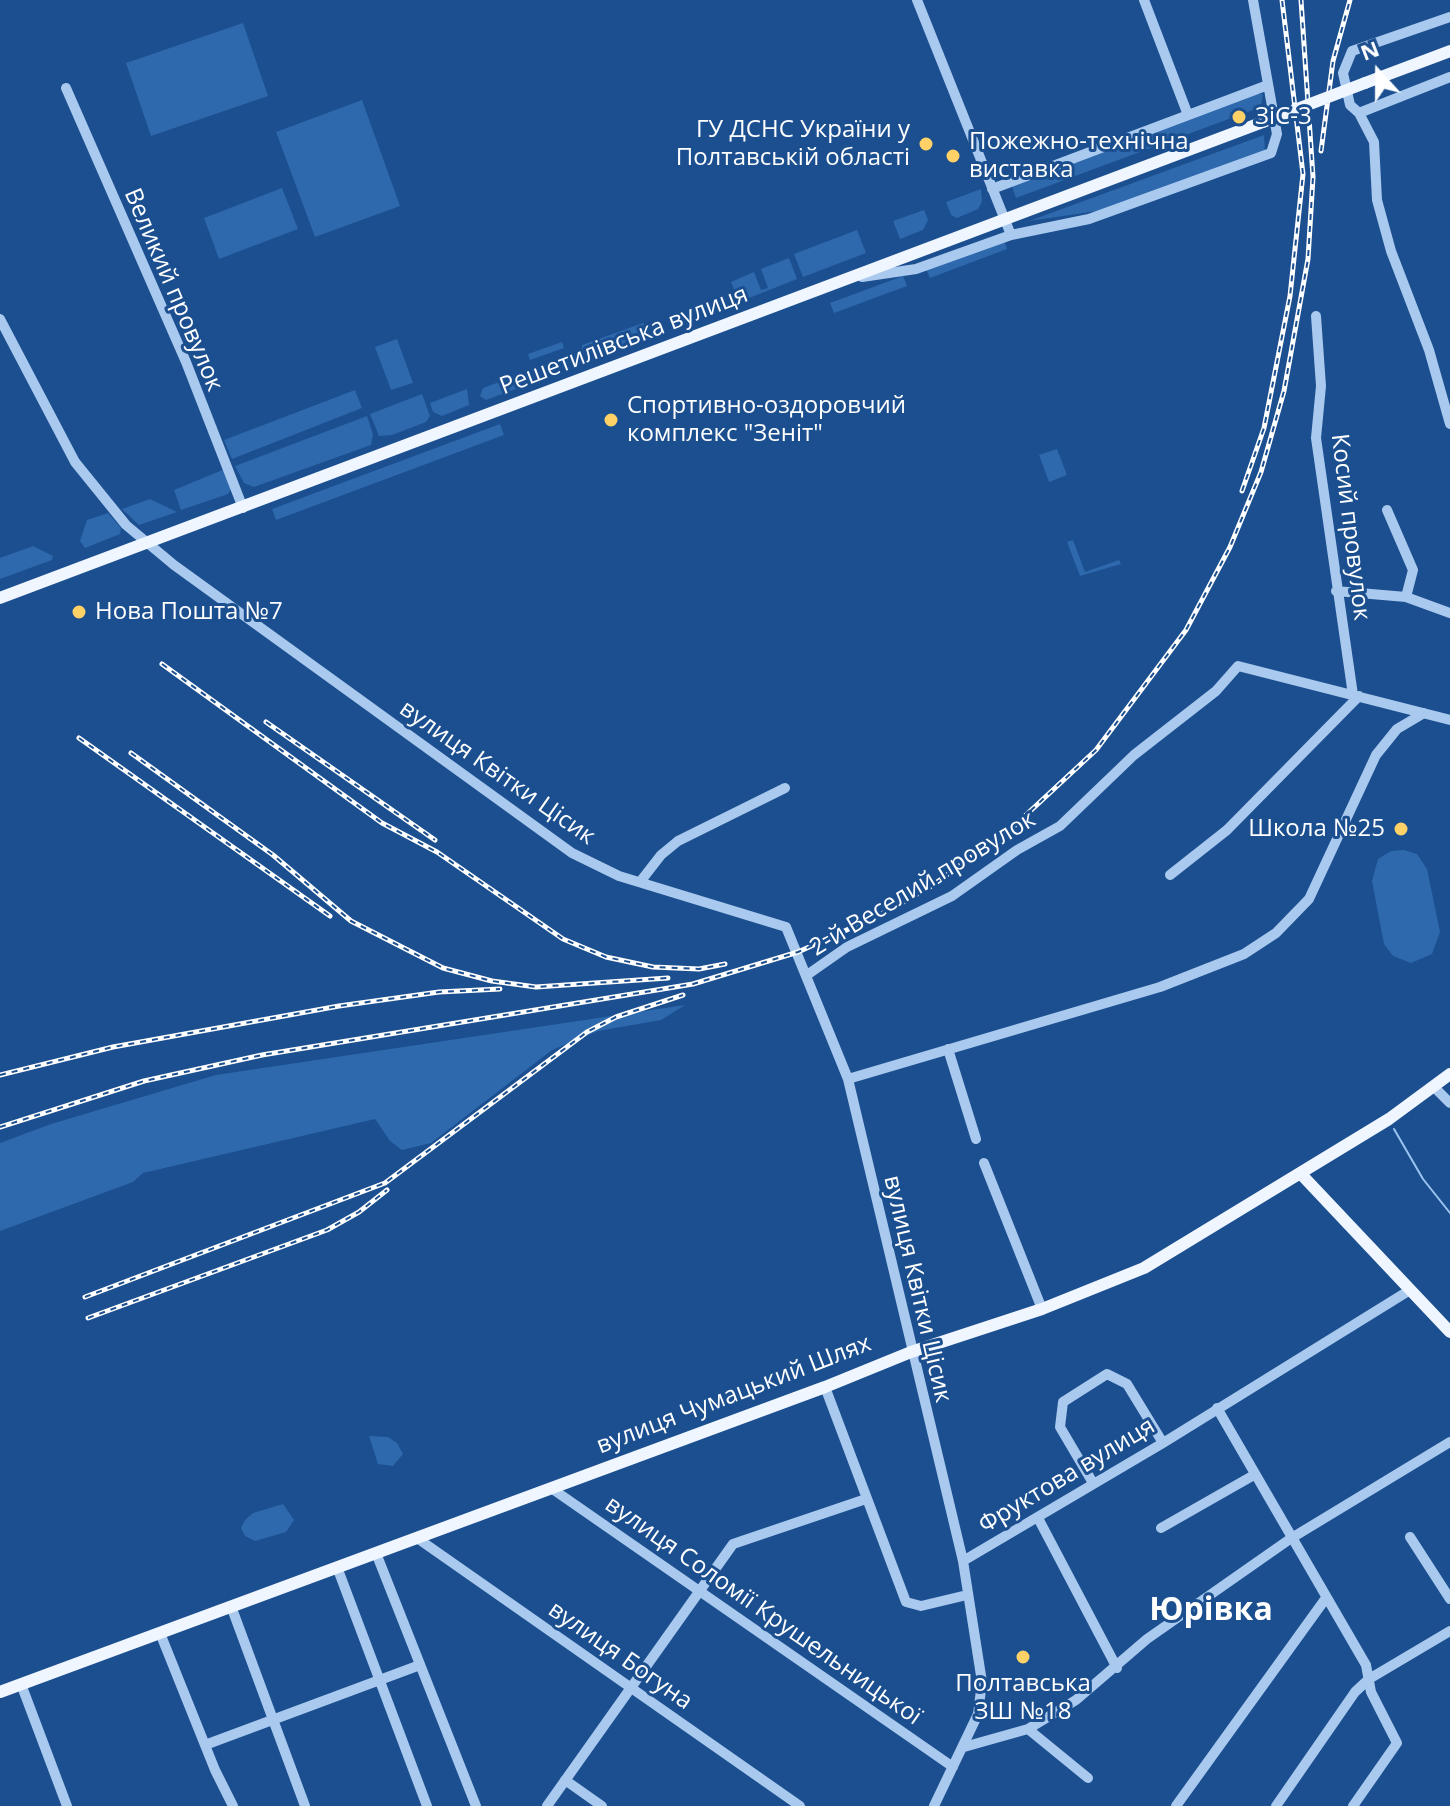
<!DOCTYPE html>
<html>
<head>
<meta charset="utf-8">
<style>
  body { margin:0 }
  #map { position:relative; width:1450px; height:1806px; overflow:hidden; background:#1b4f8f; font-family:"Open Sans",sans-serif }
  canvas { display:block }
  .north { position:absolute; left:1338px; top:32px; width:80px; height:80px; -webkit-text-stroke:6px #1b4f8f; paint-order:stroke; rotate:339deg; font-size:22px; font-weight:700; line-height:32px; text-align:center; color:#fff }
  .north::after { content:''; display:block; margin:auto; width:28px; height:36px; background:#fff; clip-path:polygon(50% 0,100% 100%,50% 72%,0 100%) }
</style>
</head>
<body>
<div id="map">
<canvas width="1450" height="1806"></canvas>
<div class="north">N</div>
</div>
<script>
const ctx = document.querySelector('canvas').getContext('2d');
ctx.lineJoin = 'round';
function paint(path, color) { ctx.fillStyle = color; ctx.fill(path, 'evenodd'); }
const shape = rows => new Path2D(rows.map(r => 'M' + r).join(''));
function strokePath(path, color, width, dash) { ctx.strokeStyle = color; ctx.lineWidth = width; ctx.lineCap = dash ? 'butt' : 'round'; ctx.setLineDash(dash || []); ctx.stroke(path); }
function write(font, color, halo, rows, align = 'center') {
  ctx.font = font + ' "Open Sans",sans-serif'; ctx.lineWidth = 6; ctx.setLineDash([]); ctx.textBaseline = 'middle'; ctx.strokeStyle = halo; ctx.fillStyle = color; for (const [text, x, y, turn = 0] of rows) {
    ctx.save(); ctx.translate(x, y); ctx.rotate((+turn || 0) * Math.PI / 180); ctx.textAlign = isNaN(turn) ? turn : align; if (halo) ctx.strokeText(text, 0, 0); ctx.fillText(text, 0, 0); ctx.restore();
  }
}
paint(shape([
  [243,23,268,96,151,136,126,63],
  [1258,94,1263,94,1261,107,1016,198,1011,184],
  [362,100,400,206,315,237,276,132],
  [1264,135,1265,152,1111,209,1029,221],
  [282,188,298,229,219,259,204,218],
  [981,189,982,202,978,209,957,218,951,215,946,202],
  [924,210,928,220,923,230,900,239,893,221],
  [857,230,866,253,803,277,794,254],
  [1004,240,1007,249,930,278,926,269],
  [789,258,797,279,739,302,731,282,754,272,761,290,768,288,761,269],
  [903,276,907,286,834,313,830,303],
  [643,323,649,328,648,338,594,358,582,353,582,345],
  [397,339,413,383,391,390,375,347],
  [562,342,564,348,530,360,528,354],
  [521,374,527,377,524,386,486,400,480,396,483,388],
  [467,389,469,405,442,416,433,412,430,403],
  [355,390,362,408,232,459,224,440],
  [422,394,430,416,426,422,392,435,379,436,370,414],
  [367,416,373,434,371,445,254,487,244,483,235,466],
  [500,424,504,435,276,520,272,509],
  [1057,449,1067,475,1049,482,1039,455],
  [225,469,231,489,228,494,181,510,174,490],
  [150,499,177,512,139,525,122,509],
  [108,513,121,528,120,534,85,548,80,541,87,520],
  [1073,540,1085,572,1119,560,1121,564,1080,576,1067,542],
  [33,546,53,556,52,560,0,579,0,558],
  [1404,850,1417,854,1427,869,1440,932,1432,954,1411,963,1393,956,1384,944,1372,881,1378,859,1391,851],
  [685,1005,661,1020,598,1031,552,1050,431,1143,402,1150,390,1141,375,1119,143,1173,133,1182,0,1231,0,1143,51,1124,216,1075],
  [369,1436,388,1437,397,1443,403,1454,393,1466,378,1464],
  [283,1504,294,1520,286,1532,255,1541,245,1536,241,1528,245,1520,253,1513]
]), '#2e69ad');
strokePath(shape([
  [1394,1129,1423,1179,1450,1213]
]), '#9cc4f0', 2);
strokePath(shape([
  [917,0,1011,235],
  [1144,0,1188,115],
  [1450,17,1352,51,1343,73,1350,105,1359,113,1450,77],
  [66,88,186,362,243,508],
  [1359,113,1374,142,1377,200,1391,251,1429,350,1450,424],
  [992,189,1268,85],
  [862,277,916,269,1011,235,1089,219,1271,153,1277,134,1253,0],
  [1316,316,1321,386,1316,438,1353,695],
  [0,319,75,462,126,525,174,565,572,853,619,876,786,927,848,1079,963,1561],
  [1387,510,1413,570,1406,597],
  [1336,591,1406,597,1450,613],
  [1170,875,1227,830,1359,696],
  [640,882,661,855,678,841,785,788],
  [807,975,847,947,952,896,1017,850,1060,826,1134,755,1216,691,1238,666,1450,720],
  [948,1049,976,1139],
  [848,1079,1160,987,1244,954,1276,933,1309,899,1376,755,1397,729,1424,713],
  [1434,1087,1450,1103],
  [984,1163,1042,1309],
  [825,1387,906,1602,921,1606,967,1595],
  [1217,1408,1366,1665,1371,1692,1397,1743,1353,1806],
  [1093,1483,1060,1427,1063,1402,1107,1374,1127,1384,1163,1443],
  [551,1488,953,1767],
  [1038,1518,1117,1668],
  [1161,1528,1254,1475],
  [1410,1537,1450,1599],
  [417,1538,800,1806],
  [376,1553,476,1806],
  [337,1567,427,1806],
  [231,1606,305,1806],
  [160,1633,215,1770,233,1806],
  [21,1684,67,1806],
  [1028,1729,1088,1778],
  [205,1745,420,1665],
  [964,1747,1028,1729,1076,1700,1147,1639,1290,1539,1450,1442],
  [565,1780,602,1806],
  [547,1806,733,1544,866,1499],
  [934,1806,978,1714,982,1682,963,1561,1163,1443,1410,1290],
  [1176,1806,1326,1598],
  [1276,1806,1355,1692,1369,1679,1450,1631]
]), '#a9c9ee', 10);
strokePath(shape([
  [1365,83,1450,51],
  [0,598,1263,122],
  [1300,1173,1450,1332],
  [0,1692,825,1387,911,1352,1042,1309,1144,1268,1389,1119,1450,1074]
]), '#f0f6ff', 12);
const rail = shape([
  [1321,151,1333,61,1350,0],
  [1242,491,1264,428,1290,296,1303,174,1282,0],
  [162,664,382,823,437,852,563,939,606,957,653,967,699,969,725,964],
  [266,722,435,840],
  [79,738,330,916],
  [131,753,273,855,351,921,443,968,492,981,536,987,668,978],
  [0,1075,113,1047,339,1006,439,992,500,989],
  [0,1127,144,1081,262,1055,693,984,798,952,882,914,933,885,1013,827,1096,750,1186,630,1230,547,1261,472,1284,391,1308,259,1313,177,1301,0],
  [85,1297,385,1183,587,1032,616,1017,683,995],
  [88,1318,327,1230,359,1212,387,1190]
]);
strokePath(rail, '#fff', 5);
strokePath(rail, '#1b4f8f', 2, [6]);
strokePath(shape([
  [1263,122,1365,83]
]), '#f0f6ff', 12);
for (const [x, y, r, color] of [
  [1239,117,8,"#ffd166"],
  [926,144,8,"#ffd166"],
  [953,156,8,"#ffd166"],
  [611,420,8,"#ffd166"],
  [79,612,8,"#ffd166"],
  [1401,829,8,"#ffd166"],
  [1023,1657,8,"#ffd166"]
]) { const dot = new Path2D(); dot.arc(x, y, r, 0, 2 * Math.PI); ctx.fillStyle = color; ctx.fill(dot); strokePath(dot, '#1b4f8f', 3); }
write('24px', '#fff', '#1b4f8f', [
  ["ЗіС-3",1255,117],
  ["ГУ ДСНС України у",910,130,"right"],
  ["Полтавській області",910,158,"right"],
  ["Пожежно-технічна",969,142],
  ["виставка",969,170],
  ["Спортивно-оздоровчий",627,406],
  ["комплекс \"Зеніт\"",627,434],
  ["Нова Пошта №7",95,612],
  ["Школа №25",1385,829,"right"],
  ["Полтавська",1023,1684,"center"],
  ["ЗШ №18",1023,1712,"center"]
], 'left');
write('24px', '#fff', '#1b4f8f', [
  ["Великий провулок",173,290,67],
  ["Решетилівська вулиця",624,341,-21],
  ["Косий провулок",1350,527,83],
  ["вулиця Квітки Цісик",497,773,35],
  ["2-й Веселий провулок",923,884,-31],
  ["вулиця Квітки Цісик",917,1289,77],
  ["вулиця Чумацький Шлях",734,1395,-21],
  ["Фруктова вулиця",1067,1476,-31],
  ["вулиця Соломії Крушельницької",763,1611,35],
  ["вулиця Богуна",620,1656,35]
]);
write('bold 32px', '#fff', '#1b4f8f', [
  ["Юрівка",1211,1611]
]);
</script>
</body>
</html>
